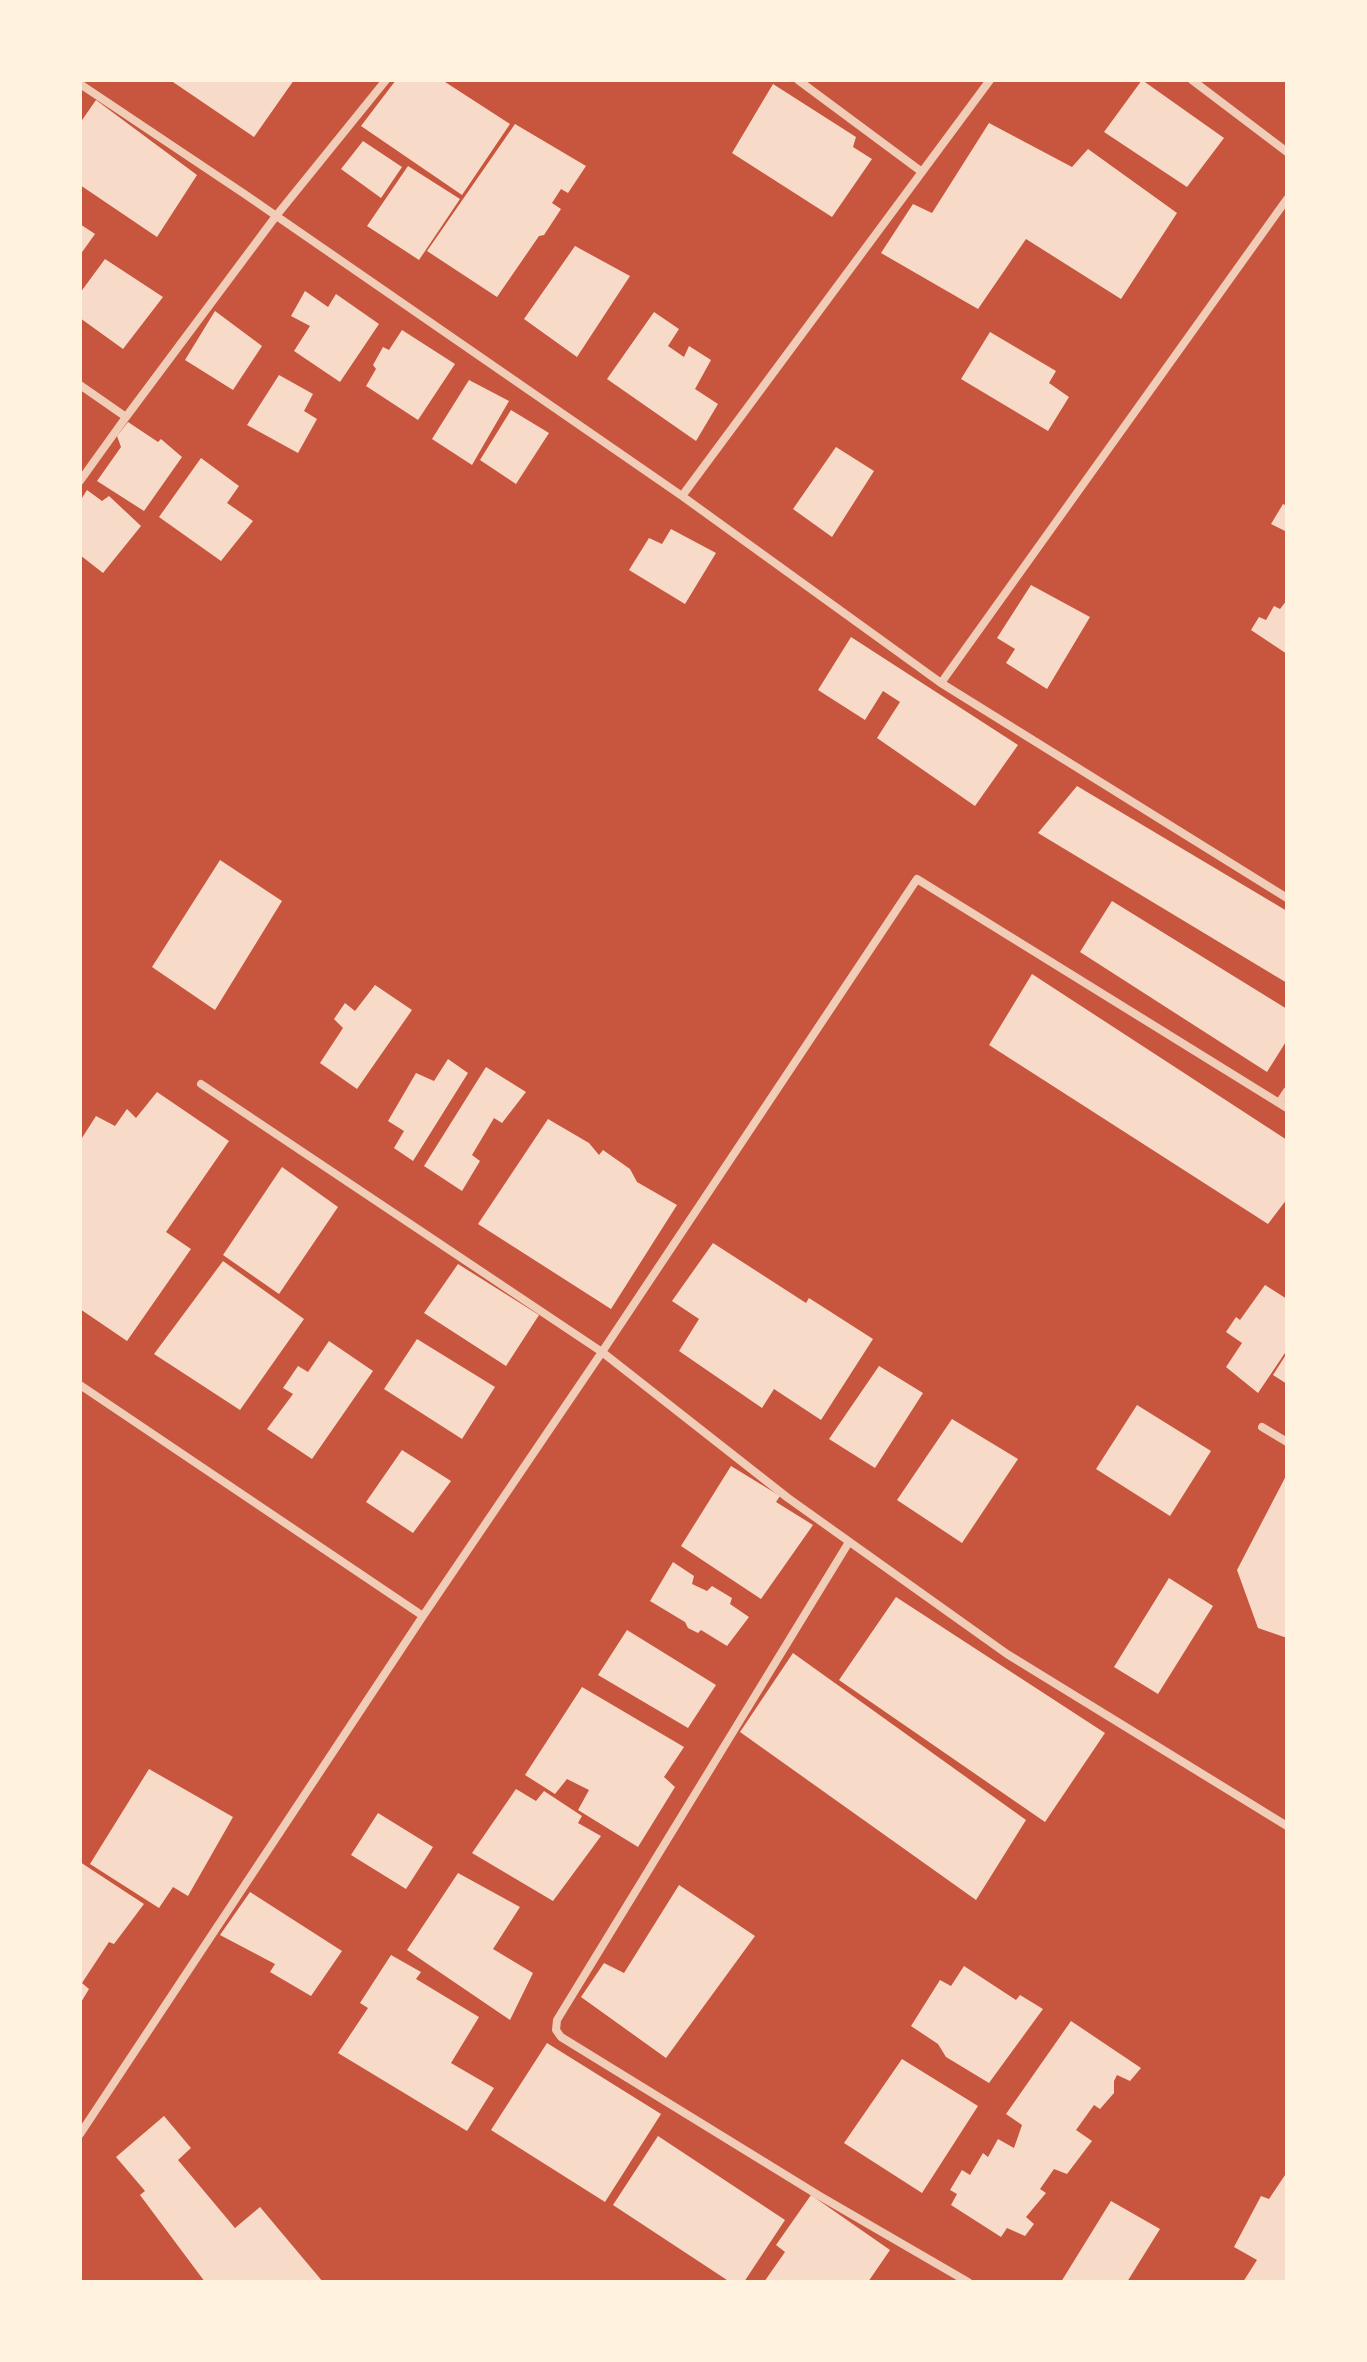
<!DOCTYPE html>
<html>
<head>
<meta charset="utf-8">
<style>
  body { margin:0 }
  #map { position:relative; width:1367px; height:2362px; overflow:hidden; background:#c8553d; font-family:Mulish,sans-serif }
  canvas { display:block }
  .frame { position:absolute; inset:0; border:82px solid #fff3e0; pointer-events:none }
</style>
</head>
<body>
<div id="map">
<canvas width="1367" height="2362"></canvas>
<div class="frame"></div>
</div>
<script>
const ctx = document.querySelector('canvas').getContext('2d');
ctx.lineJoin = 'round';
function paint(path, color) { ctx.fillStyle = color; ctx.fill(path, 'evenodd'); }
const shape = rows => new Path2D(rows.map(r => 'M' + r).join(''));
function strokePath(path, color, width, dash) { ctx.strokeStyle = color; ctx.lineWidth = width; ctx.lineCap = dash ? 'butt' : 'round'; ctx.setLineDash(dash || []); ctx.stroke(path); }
paint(shape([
  [170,80,294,80,254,137],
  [396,80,442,80,510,124,462,195,361,126],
  [1142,80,1224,138,1187,187,1104,132],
  [773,84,856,137,853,147,872,159,832,217,732,153],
  [96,100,197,175,157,237,80,185,80,123],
  [989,123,1072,167,1088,149,1177,213,1121,299,1026,239,978,309,881,253,913,204,932,213],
  [515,124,586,166,568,193,561,189,552,203,561,209,544,235,539,236,497,297,427,251],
  [363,141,402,167,381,198,341,169],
  [408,166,460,199,419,260,367,226],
  [80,224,95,234,80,255],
  [575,246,630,276,577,357,524,319],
  [105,259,163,297,123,349,80,318,80,293],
  [305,291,328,307,336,294,379,324,340,382,294,351,310,326,291,316],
  [215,311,262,346,233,390,185,360],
  [654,312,679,329,668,346,684,357,689,346,711,360,695,389,718,404,696,441,607,379],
  [402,330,455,364,418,420,366,386,376,369,373,365,383,347,389,350],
  [990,332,1056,371,1049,383,1069,397,1048,431,961,379],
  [279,375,313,394,304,411,317,419,298,453,247,425],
  [469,380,509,401,472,465,432,439],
  [511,410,549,433,516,484,480,460],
  [128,422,158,442,161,439,182,457,144,511,97,481,121,447,117,436],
  [836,447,874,471,832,537,793,509],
  [201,458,239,486,227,503,253,521,221,561,159,517],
  [87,490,102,501,109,496,141,526,103,573,80,555,80,501],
  [1283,504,1287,506,1287,532,1271,524],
  [671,529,716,553,685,604,629,570,649,538,662,544],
  [1031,585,1090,617,1047,689,1006,663,1015,649,997,638],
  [1287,600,1287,654,1251,630,1259,617,1266,620,1274,606,1280,609],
  [851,637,1018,745,975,806,877,738,900,702,883,691,865,720,818,690],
  [1077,786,1287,911,1287,983,1038,833],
  [220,860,282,901,215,1010,152,967],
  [1112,901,1287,1009,1287,1040,1267,1072,1080,952],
  [1032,974,1287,1140,1287,1199,1268,1224,989,1045],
  [375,985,412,1010,357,1089,320,1063,343,1028,334,1019,345,1003,355,1011],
  [448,1059,468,1073,413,1161,394,1148,404,1131,388,1121,416,1073,434,1081],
  [486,1067,526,1092,502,1123,494,1118,472,1155,480,1161,462,1191,424,1166],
  [157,1092,229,1141,166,1232,191,1249,127,1341,80,1309,80,1141,96,1116,115,1126,127,1109,136,1118],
  [548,1119,589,1143,599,1155,603,1150,630,1169,637,1182,677,1205,611,1309,478,1224],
  [282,1167,338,1207,279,1294,223,1255],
  [713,1243,806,1303,809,1298,873,1339,821,1420,774,1389,762,1408,679,1351,699,1319,672,1301],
  [223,1261,304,1319,240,1410,154,1354],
  [458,1264,539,1315,506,1366,424,1313],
  [1265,1285,1287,1299,1287,1350,1258,1393,1226,1367,1242,1343,1226,1332,1236,1317,1240,1320],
  [417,1339,495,1387,462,1439,384,1389],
  [329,1341,373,1371,312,1459,267,1429,293,1394,283,1388,298,1366,308,1372],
  [1287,1353,1287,1384,1273,1375],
  [879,1366,923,1393,875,1468,829,1439],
  [1137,1405,1211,1451,1170,1516,1096,1469],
  [952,1419,1018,1459,962,1543,897,1500],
  [402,1450,451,1481,413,1533,366,1502],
  [731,1466,780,1496,776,1502,813,1525,761,1599,681,1546],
  [1287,1474,1287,1638,1258,1628,1237,1570],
  [673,1562,694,1576,692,1584,707,1591,712,1586,732,1598,730,1604,749,1617,727,1646,701,1630,698,1633,688,1628,685,1622,650,1601],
  [1169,1578,1213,1606,1158,1694,1114,1667],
  [896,1597,1105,1733,1045,1822,839,1680],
  [627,1630,716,1685,688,1728,598,1675],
  [793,1653,1026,1820,976,1900,740,1732],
  [582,1687,684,1747,664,1777,675,1787,638,1847,578,1810,589,1790,567,1779,555,1794,525,1775],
  [149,1769,233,1817,188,1896,173,1887,159,1908,90,1864],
  [516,1789,536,1801,544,1791,582,1816,578,1823,601,1836,553,1901,472,1853],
  [378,1813,433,1847,406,1889,351,1855],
  [80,1862,144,1904,114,1944,109,1942,82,1983,89,1989,80,2004],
  [458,1873,520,1907,493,1949,533,1973,510,2020,407,1950],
  [679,1885,755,1936,666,2058,581,1997,604,1963,624,1973],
  [250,1892,342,1951,311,1996,270,1972,275,1964,220,1935],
  [391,1955,421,1972,416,1979,479,2017,451,2063,494,2088,467,2131,338,2053,368,2008,360,2003],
  [964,1966,1016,2000,1020,1995,1043,2009,989,2083,946,2057,938,2044,911,2026,940,1980,951,1986],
  [1071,2021,1141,2068,1130,2081,1117,2075,1114,2081,1114,2093,1100,2109,1094,2105,1076,2130,1092,2141,1067,2174,1054,2169,1040,2189,1046,2193,1026,2217,1034,2224,1025,2236,1007,2228,1001,2237,951,2205,957,2194,950,2190,962,2170,970,2175,983,2153,988,2157,998,2139,1014,2148,1022,2125,1006,2114],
  [547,2043,661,2114,605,2202,491,2130],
  [902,2059,978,2106,922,2193,844,2143],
  [164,2116,191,2148,178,2160,235,2228,260,2207,323,2282,205,2282,140,2195,145,2191,116,2157],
  [658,2136,785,2220,744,2282,730,2282,613,2205],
  [1287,2172,1287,2282,1243,2282,1257,2260,1234,2247,1261,2196,1269,2199],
  [811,2195,890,2250,868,2282,764,2282,785,2252,776,2245],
  [1111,2201,1160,2229,1127,2282,1061,2282]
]), '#f7dbc8');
strokePath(shape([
  [798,80,922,172],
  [1192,80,1287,152],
  [80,84,246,195,682,496,941,683,1287,199],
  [80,385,126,417,276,216,386,80],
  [80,481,126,417],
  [682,496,990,80],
  [941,683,1287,898],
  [201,1084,602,1352,788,1498,1007,1654,1287,1826],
  [1279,1103,1287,1091],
  [80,1385,423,1616],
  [1262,1427,1287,1442],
  [849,1542,557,2020,556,2030,561,2037,818,2195,968,2282],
  [80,2134,423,1616,602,1352,917,879,1287,1108]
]), '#f1ccb7', 8);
</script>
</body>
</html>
